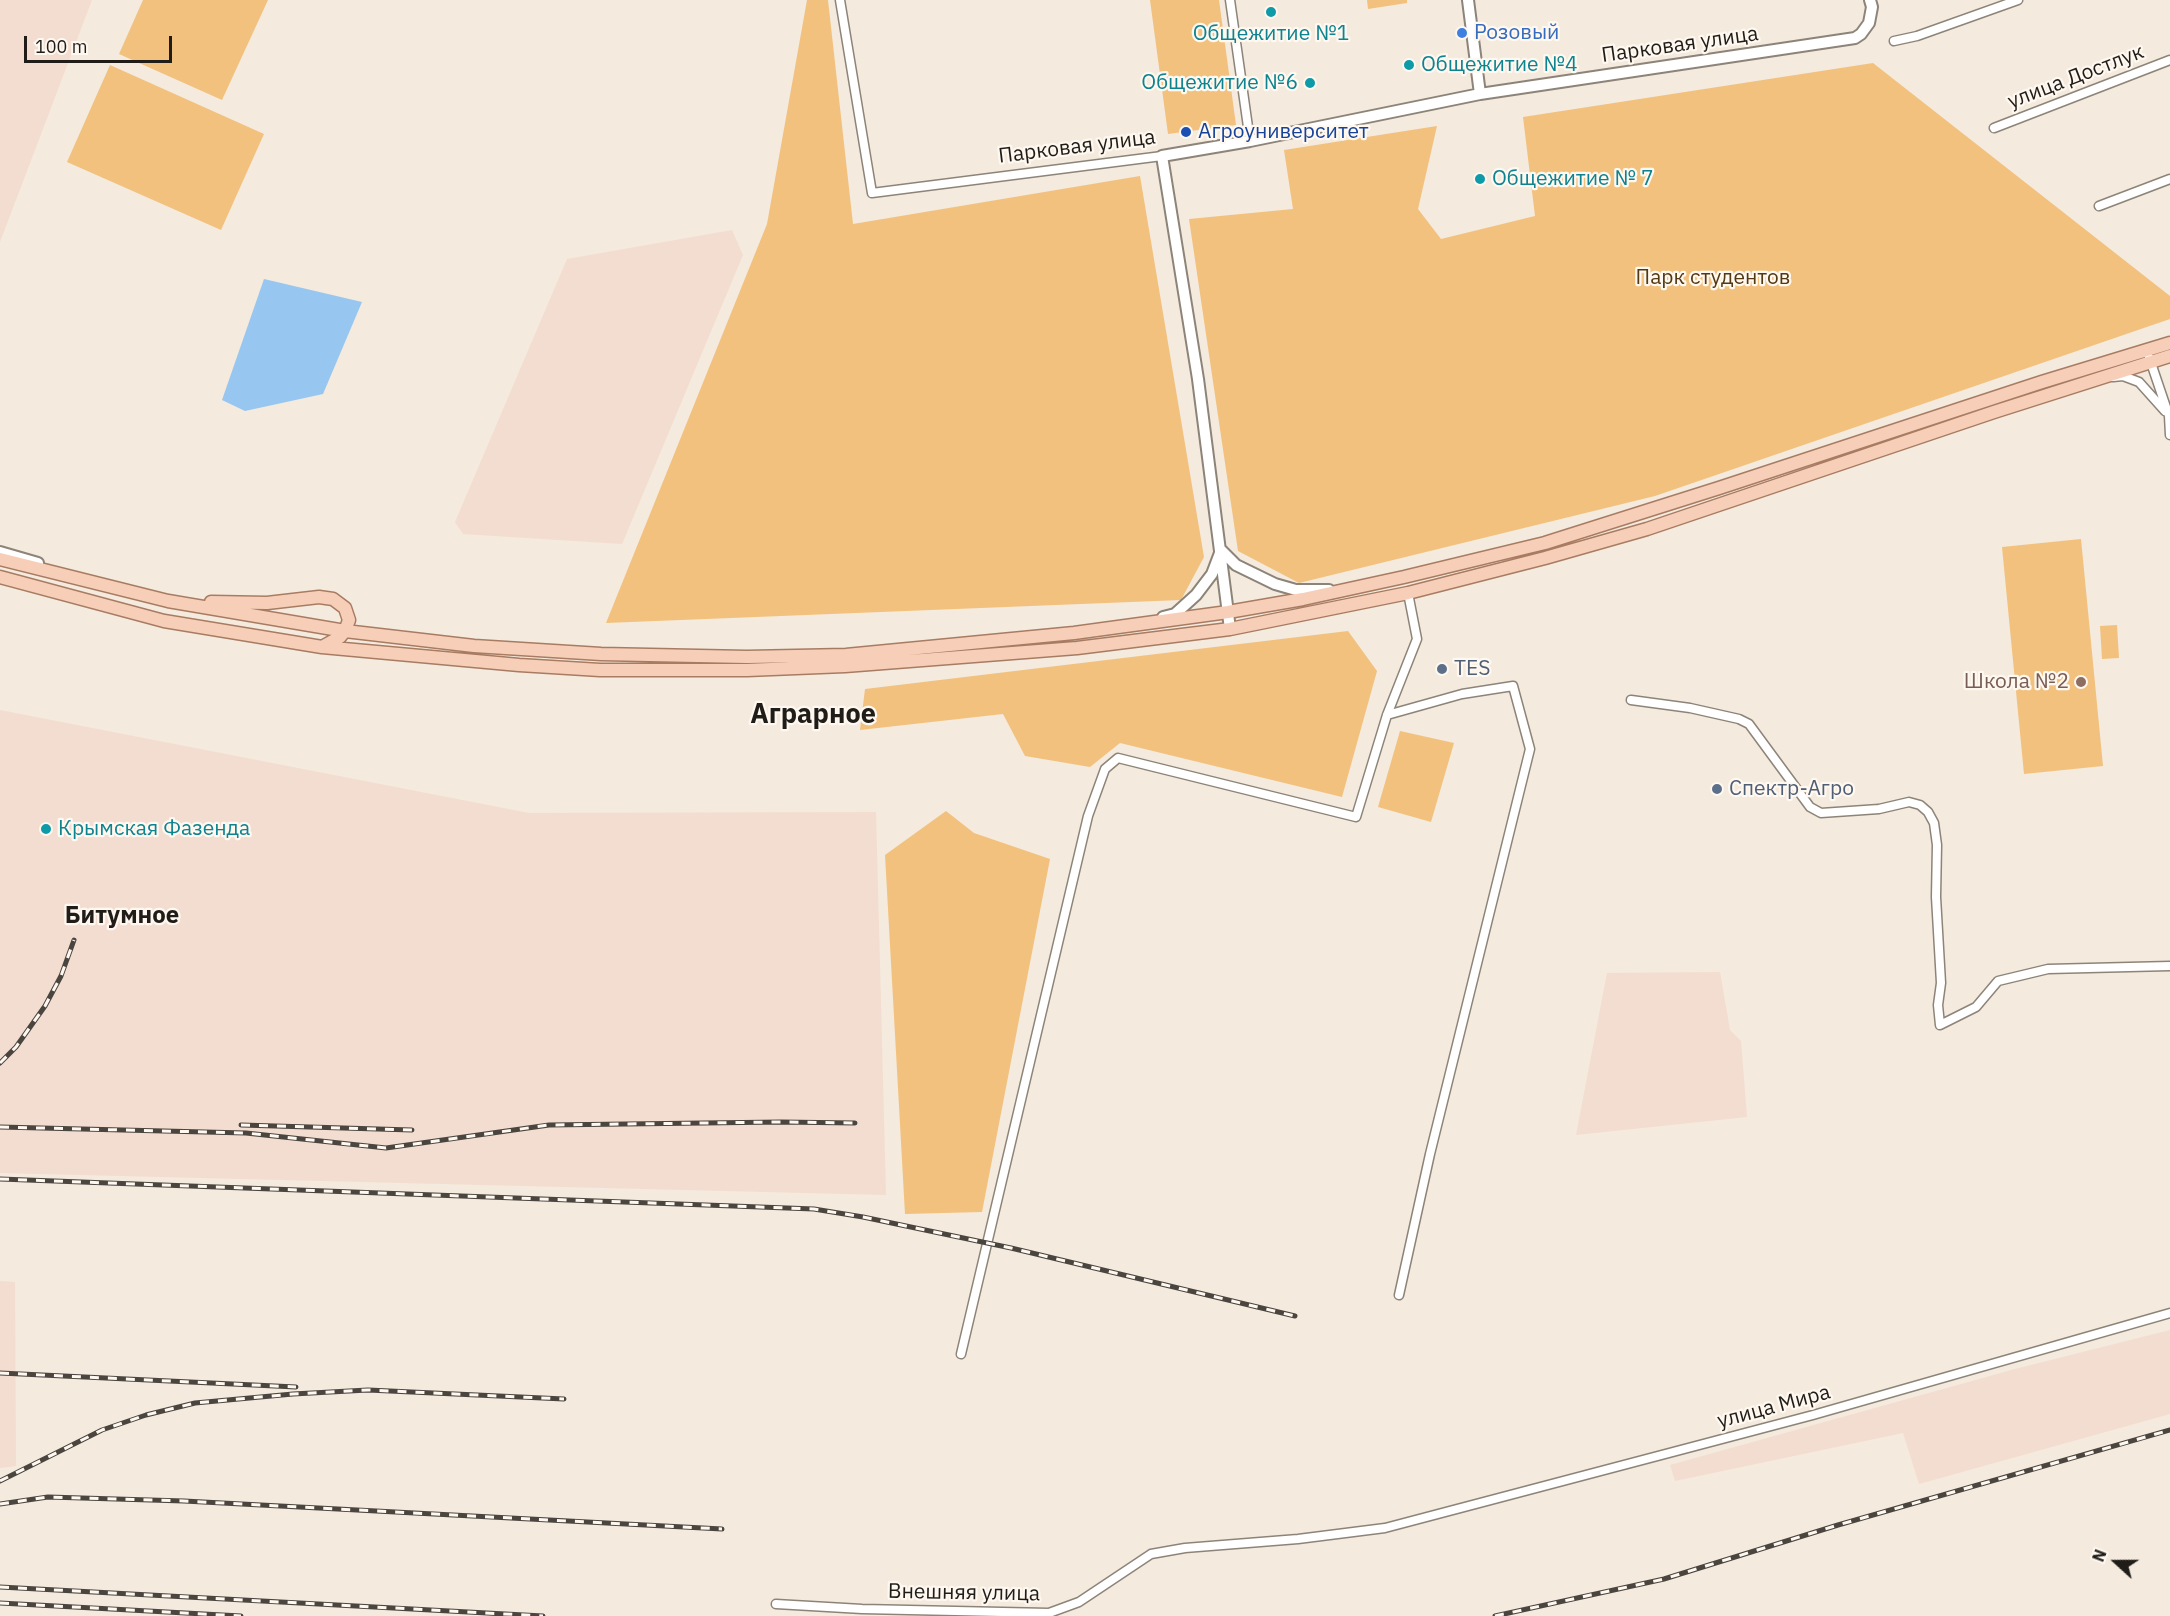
<!DOCTYPE html>
<html>
<head>
<meta charset="utf-8">
<style>
  body { margin:0 }
  #map { position:relative; width:2170px; height:1616px; overflow:hidden; background:#f4eadd; font-family:"IBM Plex Sans",sans-serif }
  canvas { display:block }
  .north { position:absolute; left:2086px; top:1532px; width:60px; height:60px; -webkit-text-stroke:4px #fef8f0; paint-order:stroke; rotate:291deg; font-size:16px; font-weight:700; line-height:24px; text-align:center; color:#201d18 }
  .north::after { content:''; display:block; margin:auto; width:21px; height:27px; background:#201d18; clip-path:polygon(50% 0,100% 100%,50% 72%,0 100%) }
  .scale { position:absolute; left:24px; top:36px; width:148px; height:27px; box-sizing:border-box; border:3px solid #201d18; border-top:0; padding-left:8px; font-size:18px; line-height:21px; white-space:nowrap; color:#201d18; -webkit-text-stroke:4px #fef8f0; paint-order:stroke }
</style>
</head>
<body>
<div id="map">
<canvas width="2170" height="1616"></canvas>
<div class="north">N</div>
<div class="scale">100 m</div>
</div>
<script>
const ctx = document.querySelector('canvas').getContext('2d');
ctx.lineJoin = 'round';
function paint(path, color) { ctx.fillStyle = color; ctx.fill(path, 'evenodd'); }
const shape = rows => new Path2D(rows.map(r => 'M' + r).join(''));
function strokePath(path, color, width, dash) { ctx.strokeStyle = color; ctx.lineWidth = width; ctx.lineCap = dash ? 'butt' : 'round'; ctx.setLineDash(dash || []); ctx.stroke(path); }
function write(font, color, halo, rows, align = 'center') {
  ctx.font = font + ' "IBM Plex Sans",sans-serif'; ctx.lineWidth = 4.5; ctx.setLineDash([]); ctx.textBaseline = 'middle'; ctx.strokeStyle = halo; ctx.fillStyle = color; for (const [text, x, y, turn = 0] of rows) {
    ctx.save(); ctx.translate(x, y); ctx.rotate((+turn || 0) * Math.PI / 180); ctx.textAlign = isNaN(turn) ? turn : align; if (halo) ctx.strokeText(text, 0, 0); ctx.fillText(text, 0, 0); ctx.restore();
  }
}
paint(shape([
  [0,0,92,0,0,242],
  [732,230,743,255,622,544,463,534,455,522,567,259],
  [0,710,529,813,876,812,886,1195,0,1173],
  [1720,972,1730,1030,1741,1041,1747,1117,1576,1135,1607,973],
  [0,1281,15,1282,16,1466,0,1468],
  [2170,1330,2170,1414,1919,1484,1903,1433,1675,1481,1670,1465,2015,1369]
]), '#f3ddd0');
paint(shape([
  [143,0,268,0,222,100,119,54],
  [807,0,828,0,853,224,1140,176,1204,557,1181,600,606,623,767,224],
  [1150,0,1219,0,1236,125,1168,134],
  [1367,0,1407,0,1407,3,1368,9],
  [1873,63,2170,296,2170,319,1655,496,1299,583,1238,551,1189,219,1293,209,1284,150,1437,126,1418,209,1441,239,1535,216,1523,117],
  [110,65,264,134,221,230,67,162],
  [2081,539,2103,766,2024,774,2002,547],
  [2117,625,2119,658,2102,659,2100,626],
  [1348,631,1377,671,1342,797,1120,743,1090,767,1025,756,1003,714,860,730,865,689],
  [1400,731,1454,743,1431,822,1378,807],
  [946,811,974,833,1050,859,982,1212,905,1214,885,855]
]), '#f2c17e');
paint(shape([
  [264,279,362,302,323,394,245,411,222,400]
]), '#97c6f0');
const minor = shape([
  [840,0,872,193,1162,156],
  [1230,0,1250,141],
  [1894,41,1917,36,2018,0],
  [1994,128,2170,60],
  [2099,206,2170,179],
  [2149,357,2169,416,2170,435],
  [2113,377,2123,376,2139,382,2165,411],
  [1631,700,1690,708,1739,719,1749,724,1810,807,1821,813,1879,809,1909,802,1920,805,1928,812,1934,823,1937,845,1936,897,1941,983,1938,1005,1940,1025,1976,1007,1998,981,2048,969,2170,966],
  [1387,715,1462,694,1513,686,1530,749,1430,1154,1399,1295],
  [961,1354,1088,816,1105,769,1118,758,1356,817,1387,715,1417,639,1408,593],
  [776,1604,862,1609,1049,1613,1079,1602,1151,1554,1185,1548,1298,1539,1385,1528,1813,1415,2170,1313]
]);
const tertiary = shape([
  [1468,0,1480,94],
  [1221,550,1236,565,1275,584,1296,590,1329,590],
  [0,552,38,563],
  [1163,617,1175,614,1196,595,1212,574,1220,553],
  [1230,629,1198,379,1162,156,1250,141,1480,94,1855,38,1861,34,1869,23,1872,7,1870,0]
]);
const primary = shape([
  [0,559,168,601,345,631,474,646,601,654,747,657,846,655,1074,633,1228,612,1303,599,1404,577,1545,543,1719,488,2042,382,2170,343],
  [0,577,164,621,322,647,519,665,600,670,747,670,845,666,1077,648,1230,629,1408,593,1545,558,1647,529,1994,412,2170,356],
  [211,602,267,603,319,597,333,599,345,608,349,620,345,631,340,637,322,647]
]);
strokePath(minor, '#8d8479', 11);
strokePath(tertiary, '#8d8479', 14);
strokePath(primary, '#a87c63', 15);
strokePath(minor, '#fff', 8);
strokePath(tertiary, '#fff', 10);
strokePath(primary, '#f7cfb9', 12);
const rail = shape([
  [0,1063,16,1047,45,1006,61,976,74,940],
  [241,1125,412,1130],
  [0,1127,246,1133,386,1148,549,1125,781,1122,855,1123],
  [0,1179,814,1209,863,1217,1011,1248,1295,1316],
  [0,1373,296,1387],
  [0,1481,102,1430,146,1415,195,1403,293,1394,368,1390,564,1399],
  [0,1504,48,1497,184,1501,722,1529],
  [0,1587,543,1616],
  [0,1603,241,1616],
  [1495,1616,1664,1579,1838,1525,2170,1430]
]);
strokePath(rail, '#4a453f', 5);
strokePath(rail, '#fef8f0', 3, [9]);
for (const [x, y, r, color] of [
  [1271,12,6,"#0f9aa8"],
  [1462,33,6,"#3f7fe0"],
  [1409,65,6,"#0f9aa8"],
  [1310,83,6,"#0f9aa8"],
  [1186,132,6,"#1a4fb4"],
  [1480,179,6,"#0f9aa8"],
  [1442,669,6,"#5c6f8a"],
  [2081,682,6,"#8d6e63"],
  [1717,789,6,"#5c6f8a"],
  [46,829,6,"#0f9aa8"]
]) { const dot = new Path2D(); dot.arc(x, y, r, 0, 2 * Math.PI); ctx.fillStyle = color; ctx.fill(dot); strokePath(dot, '#fef8f0', 2); }
write('21px', '#366cbe', '#fef8f0', [
  ["Розовый",1474,33]
], 'left');
write('21px', '#0d838f', '#fef8f0', [
  ["Общежитие №1",1271,34,"center"],
  ["Общежитие №4",1421,65],
  ["Общежитие №6",1298,83,"right"],
  ["Общежитие № 7",1492,179],
  ["Крымская Фазенда",58,829]
], 'left');
write('21px', '#201d18', '#fef8f0', [
  ["Парковая улица",1680,45,-8],
  ["улица Достлук",2076,77,-21],
  ["Парковая улица",1077,147,-7],
  ["улица Мира",1774,1407,-15],
  ["Внешняя улица",964,1593,1]
]);
write('21px', '#164399', '#fef8f0', [
  ["Агроуниверситет",1198,132]
], 'left');
write('21px', '#523912', '#fef8f0', [
  ["Парк студентов",1713,278]
]);
write('21px', '#4e5e75', '#fef8f0', [
  ["TES",1454,669],
  ["Спектр-Агро",1729,789]
], 'left');
write('21px', '#785e54', '#fef8f0', [
  ["Школа №2",2069,682]
], 'right');
write('bold 24px', '#201d18', '#fef8f0', [
  ["Битумное",122,916]
]);
write('bold 27px', '#201d18', '#fef8f0', [
  ["Аграрное",813,715]
]);
</script>
</body>
</html>
